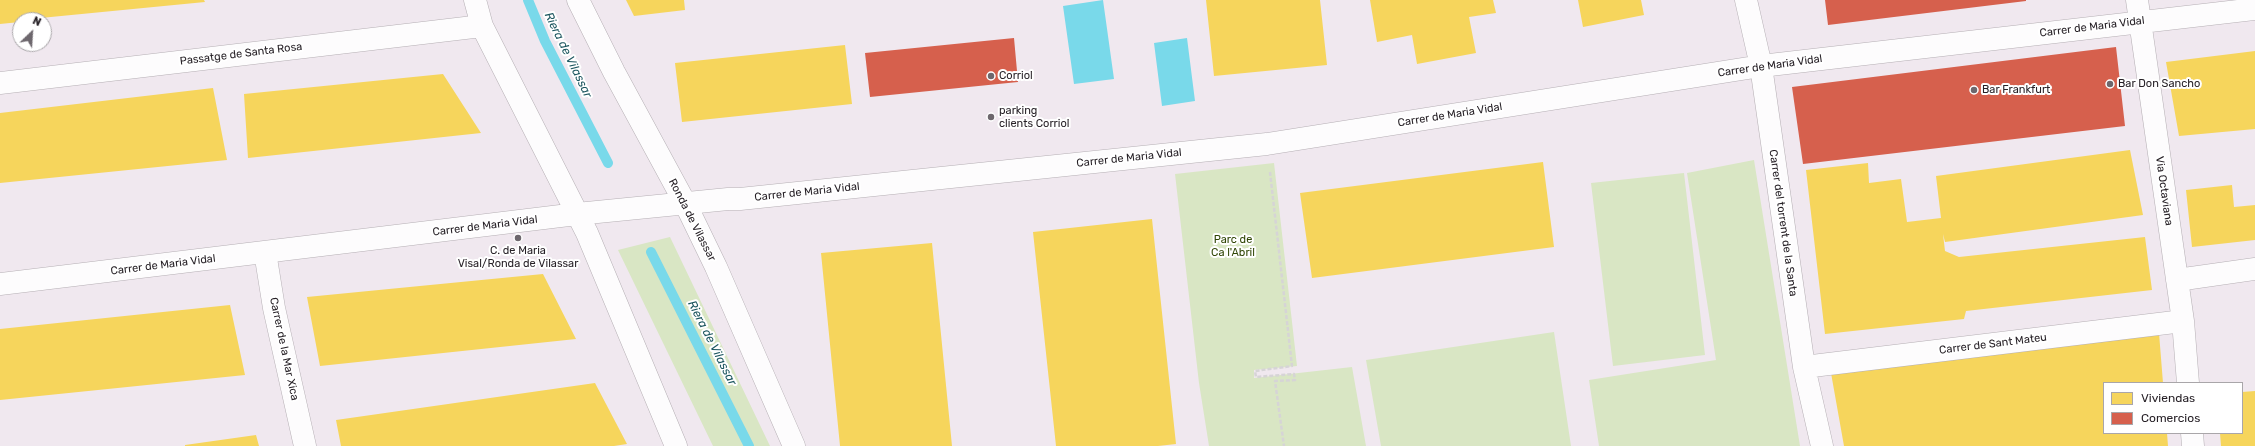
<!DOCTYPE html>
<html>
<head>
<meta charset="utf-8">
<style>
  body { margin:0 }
  #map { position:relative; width:2255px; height:446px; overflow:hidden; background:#f0e8ef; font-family:Rubik,sans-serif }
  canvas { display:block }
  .legend { position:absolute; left:2103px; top:382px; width:140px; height:52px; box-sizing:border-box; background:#fff; border:1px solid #a9a6a9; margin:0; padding:5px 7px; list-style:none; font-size:12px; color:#272127 }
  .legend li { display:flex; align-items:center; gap:8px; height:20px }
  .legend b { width:20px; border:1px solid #a9a6a9 }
  .north { position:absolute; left:12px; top:12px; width:40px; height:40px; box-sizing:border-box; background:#fff; border:1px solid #a9a6a9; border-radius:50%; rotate:25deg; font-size:11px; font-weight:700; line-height:16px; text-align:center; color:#272127 }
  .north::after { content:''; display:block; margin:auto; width:14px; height:18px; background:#6d676d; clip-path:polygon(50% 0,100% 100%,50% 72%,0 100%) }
</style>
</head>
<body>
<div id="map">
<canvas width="2255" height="446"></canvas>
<ul class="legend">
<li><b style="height:11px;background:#f6d55c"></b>Viviendas</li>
<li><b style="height:11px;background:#d6604d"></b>Comercios</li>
</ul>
<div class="north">N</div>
</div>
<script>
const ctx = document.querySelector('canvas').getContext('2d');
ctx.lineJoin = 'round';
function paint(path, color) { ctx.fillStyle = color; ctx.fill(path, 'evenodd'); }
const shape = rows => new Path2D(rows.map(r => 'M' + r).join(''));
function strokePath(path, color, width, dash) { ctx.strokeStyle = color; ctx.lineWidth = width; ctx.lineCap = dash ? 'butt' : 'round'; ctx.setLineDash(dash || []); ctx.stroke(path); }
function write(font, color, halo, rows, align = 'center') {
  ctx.font = font + ' Rubik,sans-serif'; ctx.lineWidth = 4; ctx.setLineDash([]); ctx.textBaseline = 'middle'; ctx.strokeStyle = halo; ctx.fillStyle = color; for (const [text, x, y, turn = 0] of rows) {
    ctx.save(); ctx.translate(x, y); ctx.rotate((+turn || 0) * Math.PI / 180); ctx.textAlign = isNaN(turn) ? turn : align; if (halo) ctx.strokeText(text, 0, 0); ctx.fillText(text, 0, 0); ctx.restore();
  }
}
paint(shape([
  [1754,160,1800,446,1599,446,1589,380,1716,360,1687,173],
  [1274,163,1297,366,1254,370,1254,378,1352,367,1366,446,1209,446,1199,383,1175,174],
  [1684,173,1705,355,1613,366,1591,183],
  [670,237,770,446,713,446,618,250],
  [1554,332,1571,446,1381,446,1366,360]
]), '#d9e6c4');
paint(shape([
  [1103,0,1114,79,1074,84,1063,6],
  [1187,38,1195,101,1162,106,1154,43]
]), '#79d9ea');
paint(shape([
  [0,0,204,0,205,2,20,20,20,22,0,24],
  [626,0,684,0,685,10,634,16],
  [1206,0,1320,0,1327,65,1214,76],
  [1370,0,1493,0,1496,13,1469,17,1476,53,1417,64,1412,35,1377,42],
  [1578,0,1641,0,1644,15,1583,27],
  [845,45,852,104,682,122,675,63],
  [2255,51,2255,129,2179,136,2166,62],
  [443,74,481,133,248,158,244,94],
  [213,88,227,160,0,183,0,113],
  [2130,150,2143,215,1945,242,1943,234,1945,251,1959,257,2145,237,2152,290,1966,311,1964,319,1825,334,1806,170,1868,163,1869,183,1901,179,1907,222,1941,218,1936,176],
  [1543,162,1554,247,1312,278,1300,193],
  [2232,185,2234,207,2255,205,2255,240,2192,247,2186,190],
  [1152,219,1176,444,1158,446,1056,446,1033,232],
  [932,243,952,446,840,446,821,253],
  [543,274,576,339,320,366,307,297],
  [230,305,245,375,0,400,0,329],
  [2159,333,2163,383,2104,383,2104,433,2167,433,2168,446,1844,446,1831,373],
  [595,383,627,444,614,446,341,446,336,420],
  [2255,391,2255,446,2221,446,2220,433,2242,433,2242,392],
  [256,435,259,446,185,446,185,445]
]), '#f6d55c');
paint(shape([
  [1825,0,2026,0,2026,1,1828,25],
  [1014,38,1018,82,870,97,865,53],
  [2116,47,2125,126,1803,164,1792,87]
]), '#d6604d');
strokePath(shape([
  [528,0,545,41,608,163],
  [651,252,749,446]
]), '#79d9ea', 10);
const minor = shape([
  [475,0,482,26,587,233,676,446],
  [578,0,614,72,685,203,716,267,794,446],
  [1746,0,1761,66,1804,367,1822,446],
  [2137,0,2183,321,2188,383],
  [0,83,482,26],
  [265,252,274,308,305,446],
  [2177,280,2255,269],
  [0,284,577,214,728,199,740,199,1267,144,1761,66,2255,9],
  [1804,367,2183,321],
  [2192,433,2193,446]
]);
strokePath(minor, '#b5afb4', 23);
strokePath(shape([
  [1270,172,1292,366,1255,371,1256,377,1294,374,1295,380,1275,381,1284,446]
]), '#d6d4d6', 2.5, [4, 2]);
strokePath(minor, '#fdfcfd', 22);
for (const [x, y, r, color] of [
  [991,76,4,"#6d676d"],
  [2110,84,4,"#6d676d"],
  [1974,90,4,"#6d676d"],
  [991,117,4,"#6d676d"],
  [518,238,4,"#6d676d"]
]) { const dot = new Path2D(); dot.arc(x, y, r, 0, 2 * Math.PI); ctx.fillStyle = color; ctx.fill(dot); strokePath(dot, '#fff', 1.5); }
write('11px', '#272127', '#fff', [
  ["Carrer de Maria Vidal",2092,27,-7],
  ["Passatge de Santa Rosa",241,54,-7],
  ["Carrer de Maria Vidal",1770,66,-8],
  ["Carrer de Maria Vidal",1450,115,-9],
  ["Carrer de Maria Vidal",1129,158,-6],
  ["Via Octaviana",2164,191,82],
  ["Carrer de Maria Vidal",807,192,-6],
  ["Ronda de Vilassar",692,220,63],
  ["Carrer del torrent de la Santa",1783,223,82],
  ["Carrer de Maria Vidal",485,226,-7],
  ["Carrer de Maria Vidal",163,265,-7],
  ["Carrer de Sant Mateu",1993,344,-7],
  ["Carrer de la Mar Xica",284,349,78]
]);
write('11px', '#272127', '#fff', [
  ["Corriol",999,76],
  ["Bar Don Sancho",2118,84],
  ["Bar Frankfurt",1982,90],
  ["parking",999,111],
  ["clients Corriol",999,124],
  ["C. de Maria",518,251,"center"],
  ["Visal/Ronda de Vilassar",518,264,"center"]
], 'left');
write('11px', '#2f4504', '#fff', [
  ["Parc de",1233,240],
  ["Ca l'Abril",1233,253]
]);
write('italic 12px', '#1c565f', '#fff', [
  ["Riera de Vilassar",568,55,64],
  ["Riera de Vilassar",712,343,63]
]);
</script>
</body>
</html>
